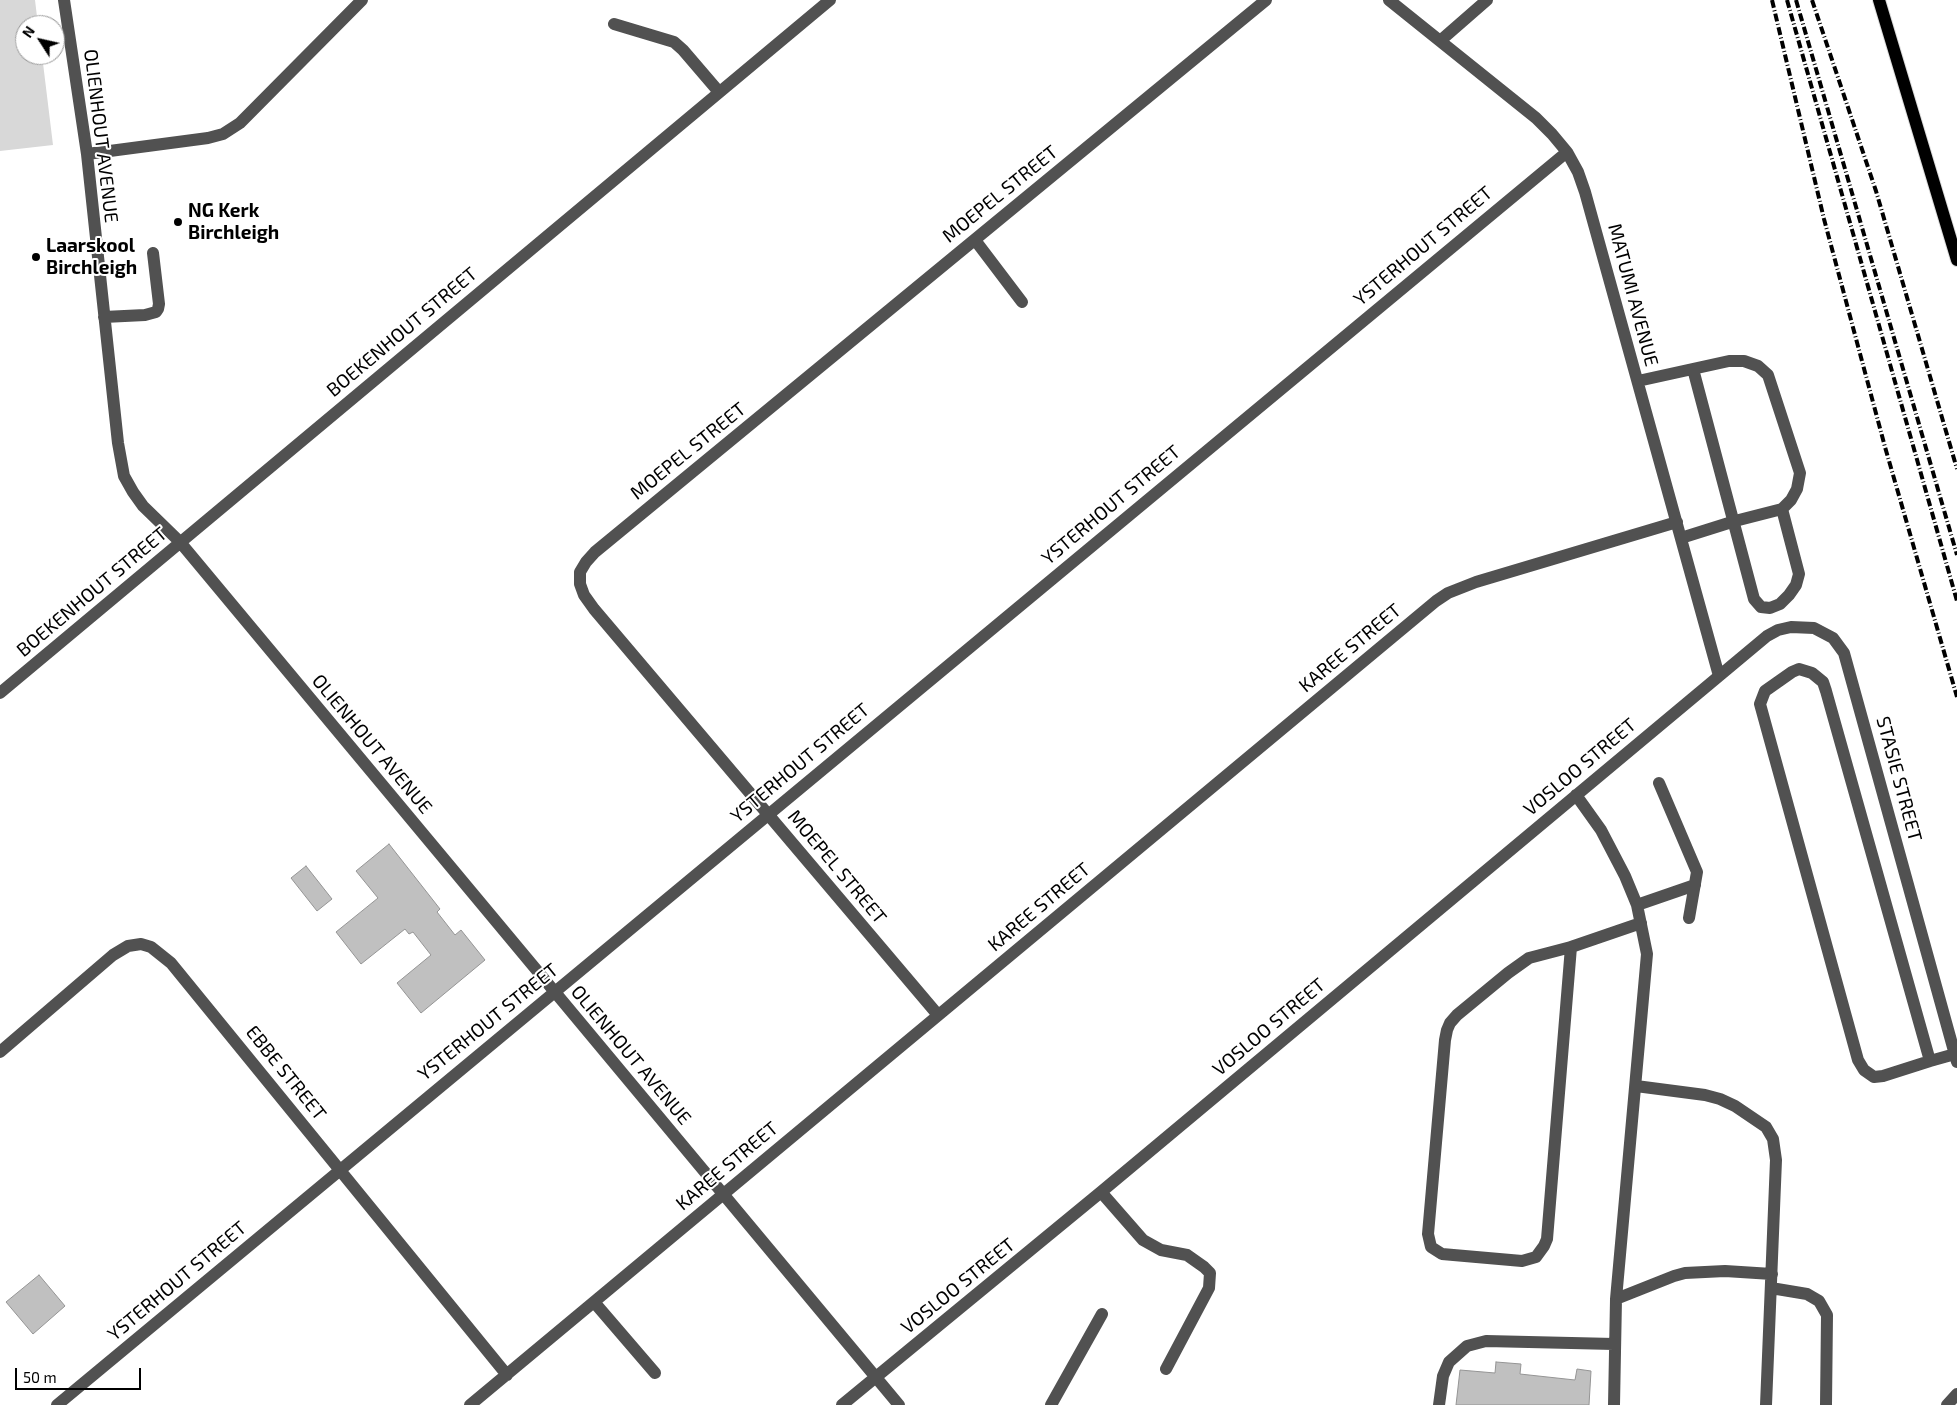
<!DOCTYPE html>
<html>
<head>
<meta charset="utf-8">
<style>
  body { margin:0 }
  #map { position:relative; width:1957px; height:1405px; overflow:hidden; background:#fff; font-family:"Exo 2",sans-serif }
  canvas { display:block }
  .north { position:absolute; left:15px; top:15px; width:50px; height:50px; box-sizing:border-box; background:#fff; border:1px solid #999; border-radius:50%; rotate:305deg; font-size:14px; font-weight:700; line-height:20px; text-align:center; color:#000 }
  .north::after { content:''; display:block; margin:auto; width:18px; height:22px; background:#000; clip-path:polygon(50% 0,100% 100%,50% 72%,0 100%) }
  .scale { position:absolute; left:15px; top:1368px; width:126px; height:22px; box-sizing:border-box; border:2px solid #000; border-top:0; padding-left:6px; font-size:15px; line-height:18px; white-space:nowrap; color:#000; -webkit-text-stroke:4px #fff; paint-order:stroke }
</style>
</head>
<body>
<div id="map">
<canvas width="1957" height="1405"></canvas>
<div class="north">N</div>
<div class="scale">50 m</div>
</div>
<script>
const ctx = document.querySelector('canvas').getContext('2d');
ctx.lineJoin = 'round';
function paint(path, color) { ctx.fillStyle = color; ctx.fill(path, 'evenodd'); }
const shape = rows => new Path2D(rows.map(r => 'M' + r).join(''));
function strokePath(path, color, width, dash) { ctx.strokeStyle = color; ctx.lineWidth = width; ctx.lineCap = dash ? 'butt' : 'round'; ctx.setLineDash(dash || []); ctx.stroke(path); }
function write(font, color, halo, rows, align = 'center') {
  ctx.font = font + ' "Exo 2",sans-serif'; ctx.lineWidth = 4; ctx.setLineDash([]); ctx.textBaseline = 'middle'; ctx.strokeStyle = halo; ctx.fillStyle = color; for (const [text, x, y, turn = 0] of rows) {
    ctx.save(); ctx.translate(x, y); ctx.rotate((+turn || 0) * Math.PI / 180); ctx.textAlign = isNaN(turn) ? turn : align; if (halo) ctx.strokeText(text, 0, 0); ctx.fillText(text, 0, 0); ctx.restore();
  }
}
paint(shape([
  [0,0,35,0,38,25,25,25,25,55,42,55,53,145,0,151]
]), '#d8d8d8');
const building = shape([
  [389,844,440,909,437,912,455,935,461,930,485,960,421,1013,397,983,431,955,413,932,409,934,405,929,361,964,336,932,378,898,356,871,389,844],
  [306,866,332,899,317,911,291,878,306,866],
  [39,1275,65,1306,33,1334,6,1302,39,1275],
  [1496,1362,1521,1364,1520,1374,1575,1380,1577,1369,1591,1371,1589,1405,1456,1405,1460,1370,1495,1373,1496,1362]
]);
paint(building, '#c0c0c0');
strokePath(building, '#959595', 1);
const major = shape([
  [1879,0,1957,260]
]);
strokePath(major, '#dbdbdb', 14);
strokePath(shape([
  [64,0,87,154,118,443,124,476,133,492,143,506,180,542,899,1405],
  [1389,0,1536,118,1552,134,1567,152,1578,172,1585,192,1719,676],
  [614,24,674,42,683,50,719,92],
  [1440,41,1487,0],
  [87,154,208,138,223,134,240,123,362,0],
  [975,240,1022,302],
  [104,317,145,315,156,312,158,309,159,304,153,253],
  [1693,369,1754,599,1761,607,1770,608,1780,604,1789,595,1796,585,1799,574,1782,509],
  [1638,381,1729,361,1744,361,1758,366,1768,375,1800,473,1797,489,1791,500,1782,509,1735,521,1681,538],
  [0,693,830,0],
  [1659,783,1697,872,1689,918],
  [1576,795,1601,830,1625,876,1637,905,1647,954,1616,1299,1614,1405],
  [1637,905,1695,885],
  [1571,947,1547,1239,1544,1246,1536,1257,1522,1261,1442,1254,1431,1247,1428,1234,1445,1040,1447,1030,1450,1023,1457,1015,1508,973,1529,958,1571,947,1641,923],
  [938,1015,594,609,584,595,580,584,580,572,586,562,595,552,1266,0],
  [0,1052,113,955,128,946,141,944,151,947,171,963,507,1375],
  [1930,1061,1826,691,1823,682,1812,673,1799,669,1792,672,1765,691,1760,704,1858,1060,1864,1070,1874,1077,1883,1076,1930,1061,1955,1054],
  [1636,1086,1705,1095,1720,1099,1735,1106,1766,1127,1773,1139,1776,1160,1766,1405],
  [1101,1192,1143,1240,1161,1250,1187,1255,1204,1267,1210,1273,1209,1288,1166,1369],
  [1771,1288,1807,1294,1819,1301,1827,1315,1826,1405],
  [1616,1299,1674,1276,1685,1273,1725,1271,1772,1274],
  [594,1302,655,1373],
  [57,1405,1567,152],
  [470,1405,1436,601,1448,593,1476,582,1677,522],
  [842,1405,1101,1192,1767,636,1778,630,1791,627,1814,628,1833,638,1844,653,1957,1062],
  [1051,1405,1102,1314],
  [1439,1405,1443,1376,1449,1362,1467,1346,1486,1341,1614,1344],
  [1947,1405,1957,1394]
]), '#515151', 12);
strokePath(major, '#000', 12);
strokePath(shape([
  [1772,0,1824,219,1885,447,1957,697],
  [1787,0,1957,601],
  [1796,0,1957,555],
  [1812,0,1876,191,1957,469]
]), '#000', 4, [8, 2.5, 1, 2.5]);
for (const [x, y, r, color] of [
  [178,222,5,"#000"],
  [36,257,5,"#000"]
]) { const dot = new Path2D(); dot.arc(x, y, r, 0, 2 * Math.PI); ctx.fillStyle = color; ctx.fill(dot); strokePath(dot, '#fff', 2); }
write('19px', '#000', '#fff', [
  ["OLIENHOUT AVENUE",101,136,83],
  ["MOEPEL STREET",1000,194,-39],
  ["YSTERHOUT STREET",1423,246,-40],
  ["MATUMI AVENUE",1633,295,75],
  ["BOEKENHOUT STREET",402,332,-40],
  ["MOEPEL STREET",688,451,-39],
  ["YSTERHOUT STREET",1111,505,-40],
  ["BOEKENHOUT STREET",92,592,-40],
  ["KAREE STREET",1350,648,-40],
  ["OLIENHOUT AVENUE",372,744,50],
  ["YSTERHOUT STREET",800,763,-40],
  ["VOSLOO STREET",1580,767,-40],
  ["STASIE STREET",1899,779,75],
  ["MOEPEL STREET",837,867,50],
  ["KAREE STREET",1039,907,-40],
  ["YSTERHOUT STREET",488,1022,-39],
  ["VOSLOO STREET",1269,1027,-40],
  ["OLIENHOUT AVENUE",631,1055,50],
  ["EBBE STREET",286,1073,51],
  ["KAREE STREET",727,1166,-40],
  ["YSTERHOUT STREET",177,1281,-40],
  ["VOSLOO STREET",958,1286,-39]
]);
write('bold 19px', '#000', '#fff', [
  ["NG Kerk",188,211],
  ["Birchleigh",188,233],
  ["Laarskool",46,246],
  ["Birchleigh",46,268]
], 'left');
</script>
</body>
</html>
